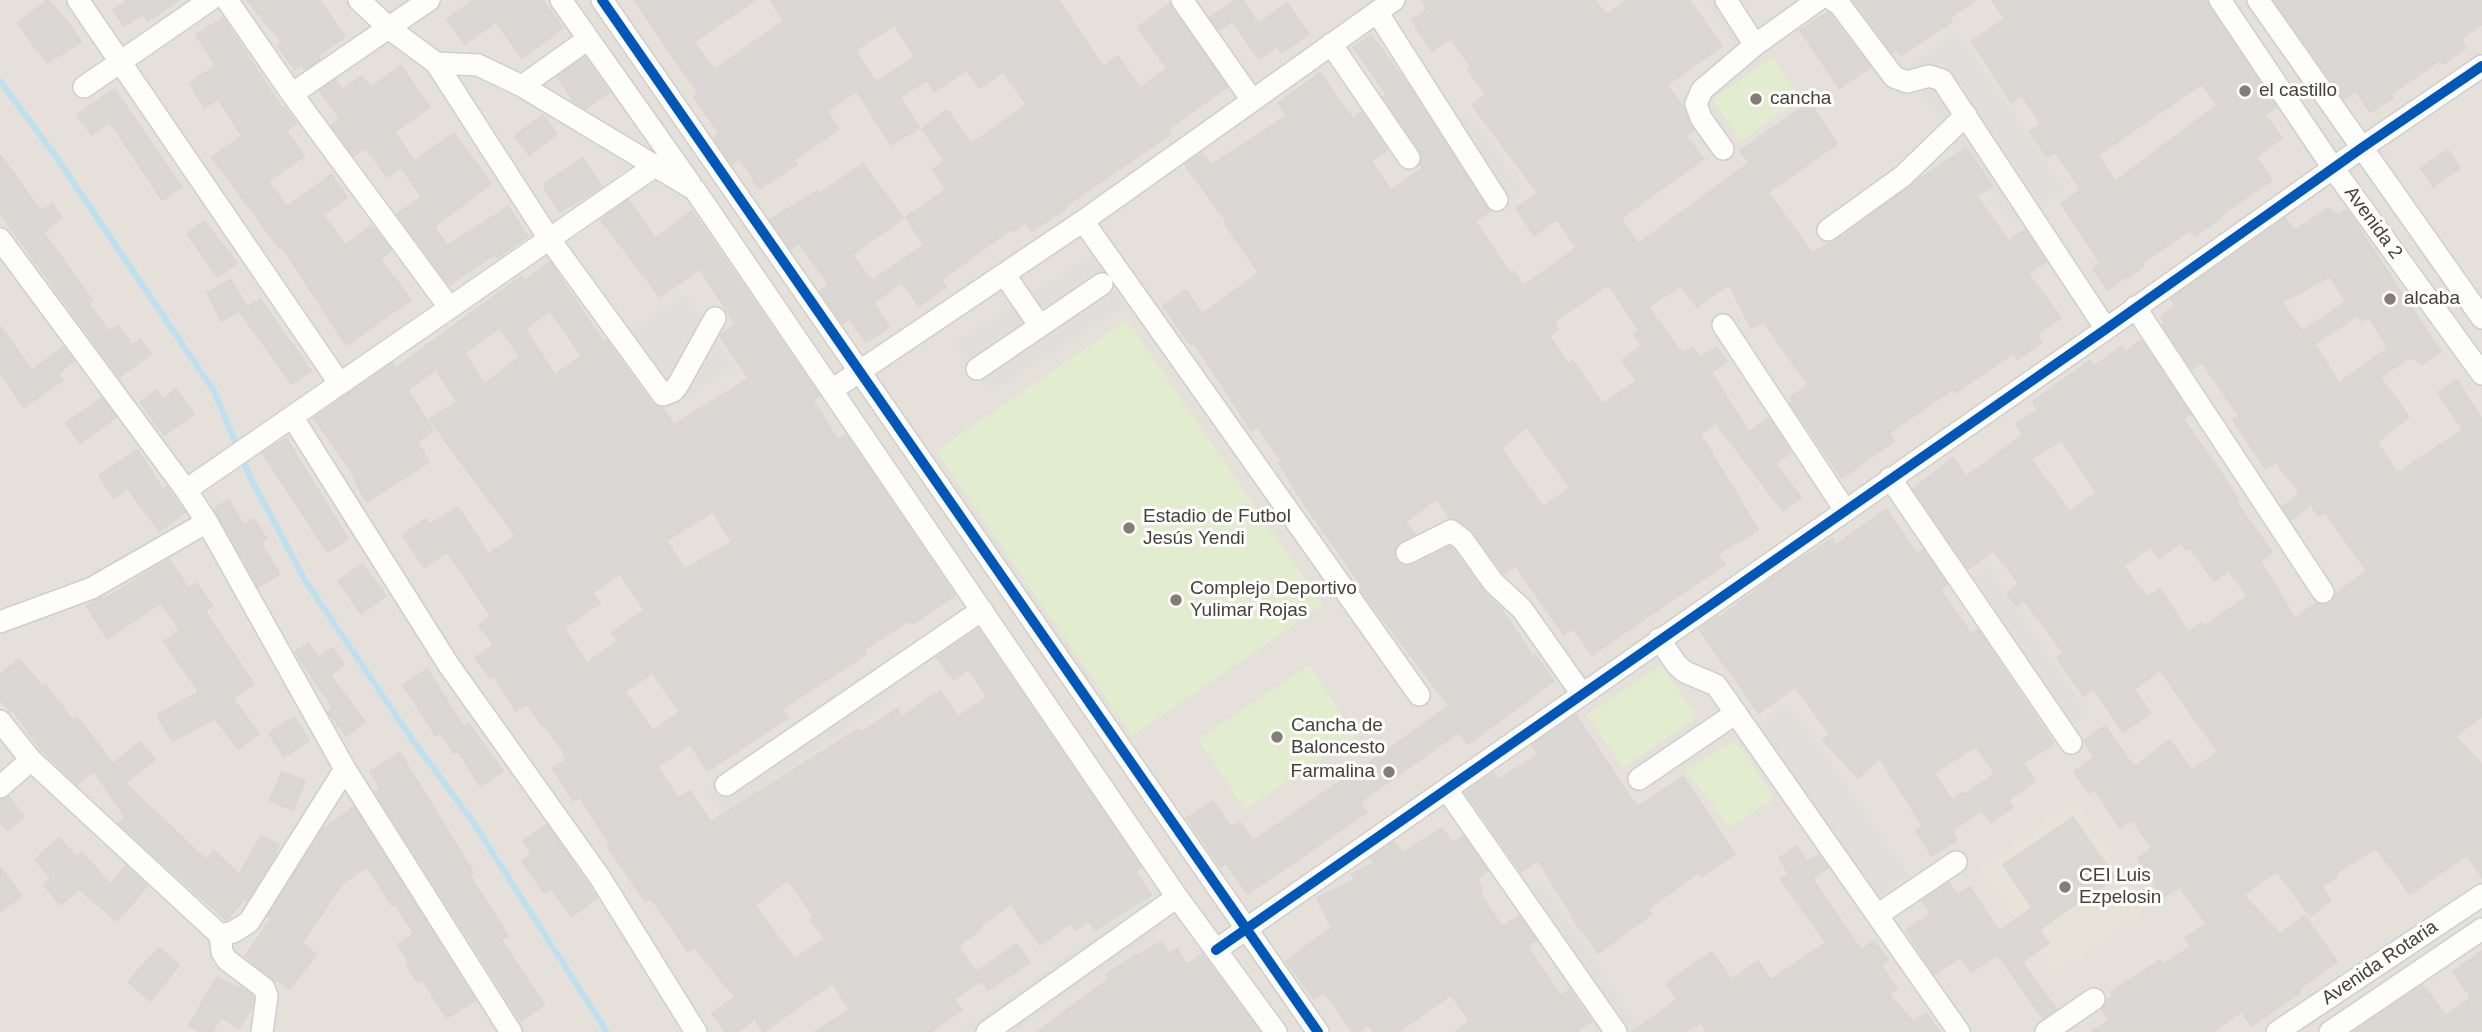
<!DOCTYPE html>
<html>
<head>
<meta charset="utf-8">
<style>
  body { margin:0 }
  canvas { display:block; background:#f2f0ed }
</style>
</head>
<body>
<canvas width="2482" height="1032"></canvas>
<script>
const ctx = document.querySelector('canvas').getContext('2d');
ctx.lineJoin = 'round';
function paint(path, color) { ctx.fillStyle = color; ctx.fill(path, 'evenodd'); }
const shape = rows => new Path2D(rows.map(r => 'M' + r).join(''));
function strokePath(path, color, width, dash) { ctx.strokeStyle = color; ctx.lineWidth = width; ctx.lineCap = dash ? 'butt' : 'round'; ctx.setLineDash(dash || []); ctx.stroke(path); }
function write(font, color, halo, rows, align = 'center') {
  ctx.font = font + ' Arial,sans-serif'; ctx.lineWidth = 6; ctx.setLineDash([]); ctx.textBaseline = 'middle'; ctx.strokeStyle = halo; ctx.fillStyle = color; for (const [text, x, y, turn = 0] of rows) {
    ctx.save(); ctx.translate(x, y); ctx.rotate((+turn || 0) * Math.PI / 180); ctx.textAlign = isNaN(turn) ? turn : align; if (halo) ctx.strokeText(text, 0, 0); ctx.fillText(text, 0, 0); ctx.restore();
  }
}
paint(shape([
  [0,0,2482,0,2482,1032,0,1032]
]), '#e5e1da');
paint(shape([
  [2074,801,2150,906,2056,974,1980,869]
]), '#e8e2d9');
paint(shape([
  [1772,57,1801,98,1741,141,1712,100],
  [1127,320,1323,605,1132,736,936,451],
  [1309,665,1356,736,1245,810,1198,739],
  [1661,665,1697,717,1623,768,1587,715],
  [1735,740,1775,798,1729,828,1686,770]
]), '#e2ecce');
paint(shape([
  [1705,0,1739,0,1764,35,1740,51],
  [1958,32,2066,189,2013,225,1905,69],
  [1469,113,1522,190,1499,206,1445,129],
  [1092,254,1125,306,989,394,955,342],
  [686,294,734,368,674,406,626,333],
  [1989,565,2089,715,2060,735,1960,584],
  [871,667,891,697,722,815,703,788],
  [1789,703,1909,875,1877,897,1757,726],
  [1542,883,1641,1032,1597,1032,1512,903],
  [1147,899,1166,926,1016,1032,959,1032]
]), '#e1dfdc');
strokePath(shape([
  [0,81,52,151,214,391,250,477,305,580,409,735,473,822,607,1032]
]), '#bfe0ee', 6);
const building = shape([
  [48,0,70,25,81,42,47,63,17,23,48,0],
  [128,0,178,0,148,21,143,14,124,26,113,10,128,0],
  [247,0,319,0,345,36,318,56,320,59,305,69,301,65,295,70,277,45,282,42,247,0],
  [474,0,542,0,563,28,522,58,496,22,465,44,447,19,474,0],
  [634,0,755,0,694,42,714,70,784,21,770,0,1058,0,1103,67,1118,56,1140,88,1167,68,1138,27,1170,4,1227,87,1168,129,1171,134,1064,207,1065,209,1032,231,1026,222,1013,231,1011,229,941,280,946,287,919,306,902,282,873,303,889,327,866,342,850,318,843,324,820,291,829,284,799,243,791,249,770,220,817,191,819,194,863,164,903,218,852,255,872,281,924,245,906,217,946,190,933,169,945,161,922,129,947,110,971,144,1027,105,1003,72,980,88,967,70,934,91,927,80,900,97,919,128,891,145,857,91,827,111,839,129,794,160,797,164,759,189,740,158,732,164,714,138,720,134,694,97,699,94,634,0],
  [895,25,915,57,876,82,855,50,895,25],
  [1237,0,1243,0,1258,24,1287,3,1309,34,1282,53,1277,46,1259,59,1232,21,1219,30,1210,17,1237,0],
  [1422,0,1595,0,1606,15,1627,0,1689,0,1722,46,1667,85,1684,108,1694,130,1686,136,1703,159,1621,218,1638,244,1749,163,1740,151,1810,102,1837,144,1768,192,1812,253,1846,234,1918,180,1966,148,1992,186,1977,196,2008,241,2025,230,2046,262,2028,273,2061,318,2037,334,2042,342,2017,360,2013,353,1955,393,1953,389,1889,433,1894,441,1842,478,1790,403,1793,401,1791,397,1808,385,1764,322,1751,328,1729,284,1697,307,1681,286,1648,307,1682,354,1693,347,1700,358,1717,347,1727,362,1711,372,1749,432,1769,418,1791,453,1775,463,1801,498,1783,511,1716,423,1700,434,1758,530,1717,554,1725,564,1592,655,1574,628,1564,635,1516,566,1504,574,1473,532,1459,521,1450,518,1437,498,1405,522,1415,534,1396,545,1394,553,1396,559,1407,566,1450,546,1453,549,1482,590,1500,607,1533,657,1535,655,1554,681,1468,744,1459,732,1360,802,1367,812,1248,894,1226,863,1221,867,1187,818,1213,801,1231,828,1240,822,1253,841,1344,779,1345,780,1449,706,1360,589,1363,587,1306,507,1279,463,1282,461,1258,427,1252,431,1194,343,1191,345,1163,306,1186,290,1202,314,1259,273,1225,224,1227,222,1185,165,1202,153,1211,165,1287,116,1278,103,1320,73,1353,119,1362,112,1387,150,1371,161,1391,190,1423,168,1420,165,1422,158,1420,151,1383,97,1387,95,1353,47,1371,35,1406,82,1490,211,1475,221,1510,274,1513,271,1523,286,1577,248,1557,219,1534,235,1516,208,1538,193,1472,105,1486,95,1468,69,1471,67,1451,39,1432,51,1412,20,1428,9,1422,0],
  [1609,284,1639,331,1634,334,1642,346,1622,360,1637,381,1602,404,1573,361,1568,364,1549,335,1558,329,1554,322,1609,284],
  [1527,427,1570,488,1543,507,1501,448,1527,427],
  [1853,0,1975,0,1949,18,1952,22,1901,55,1897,50,1892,53,1853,0],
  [1992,0,2205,0,2276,107,2265,115,2282,138,2256,157,2272,180,2219,216,2221,218,2195,236,2190,230,2142,263,2144,266,2127,278,2126,276,2108,290,2093,269,2100,263,2061,203,2081,190,2055,152,2047,157,2030,132,2041,124,2022,95,2011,103,1972,41,2005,19,1992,0],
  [2202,84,2217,105,2115,182,2098,155,2202,84],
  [2274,0,2482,0,2482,24,2460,39,2466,48,2443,64,2440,60,2391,94,2393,98,2370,112,2356,91,2344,99,2274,0],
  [1828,12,1870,67,1839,88,1800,30,1828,12],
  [223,18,282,108,284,107,296,123,286,131,304,156,268,181,287,207,331,175,347,197,323,215,345,245,370,227,372,230,374,228,391,250,380,259,411,300,346,345,282,247,280,249,212,157,242,136,218,99,204,108,190,82,216,66,196,35,223,18],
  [585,57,609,92,585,109,574,102,557,77,585,57],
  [401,66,430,107,394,132,413,159,387,177,366,148,354,156,331,125,340,119,320,91,335,80,342,90,362,76,370,88,401,66],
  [114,89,182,187,162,200,110,122,92,135,77,115,114,89],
  [543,115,557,134,529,155,515,136,543,115],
  [454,133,491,184,434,226,447,246,508,207,528,236,497,258,495,254,449,285,397,214,422,197,402,169,454,133],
  [2448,150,2460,168,2433,187,2421,168,2448,150],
  [0,155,41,211,52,204,62,218,43,232,93,301,89,304,109,332,118,325,132,345,140,339,151,354,119,377,0,213,0,155],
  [583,158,602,187,560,212,545,189,545,183,583,158],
  [628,200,655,238,692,211,814,388,819,396,813,400,838,440,846,435,955,595,913,624,910,620,863,650,866,654,782,709,788,718,707,771,690,744,657,767,678,798,690,791,711,822,858,729,860,733,897,709,902,717,940,691,958,717,988,697,968,669,954,680,937,657,978,629,1141,867,1135,871,1151,895,1095,930,1089,921,1075,930,1071,923,1040,945,1011,904,980,925,982,928,958,946,981,981,954,999,962,1010,930,1032,814,1032,850,1010,833,983,763,1032,755,1019,737,1032,725,1032,712,1013,735,997,694,947,688,952,651,898,645,901,608,847,610,845,580,797,573,801,553,768,567,760,563,755,565,753,544,725,542,726,527,704,516,711,494,675,490,677,475,658,494,645,479,625,491,616,447,552,424,567,403,535,426,519,429,525,458,507,488,554,516,536,429,419,457,402,436,369,408,390,433,431,417,442,429,462,367,502,354,480,356,478,314,418,392,363,396,368,522,276,525,280,550,262,603,342,606,340,652,403,663,408,674,425,749,378,720,336,735,324,700,269,660,297,601,220,628,200],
  [550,311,582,356,555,375,525,329,550,311],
  [500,328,520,357,484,384,464,353,500,328],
  [713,511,732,542,685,569,666,541,713,511],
  [620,574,645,610,612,633,618,641,587,663,564,628,600,603,592,593,620,574],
  [652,673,680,712,653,731,625,692,652,673],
  [788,880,814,917,811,920,825,939,794,959,755,905,788,880],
  [2328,209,2338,215,2347,210,2441,352,2422,364,2411,357,2380,377,2409,417,2377,442,2397,473,2463,430,2438,392,2457,380,2482,419,2482,716,2455,736,2482,765,2482,877,2467,855,2410,894,2376,848,2336,873,2338,875,2322,887,2331,900,2310,916,2277,871,2243,895,2280,934,2305,916,2337,962,2299,989,2301,992,2251,1026,2242,1011,2213,1032,2091,1032,2110,1020,2102,1009,2107,1000,2113,996,2110,992,2161,960,2163,964,2191,947,2185,938,2207,924,2180,887,2163,897,2138,858,2152,848,2132,820,2120,828,2095,789,2089,793,2074,772,2094,757,2084,740,2105,726,2134,767,2170,740,2192,770,2218,752,2160,670,2134,689,2151,713,2123,732,2094,689,2084,696,2057,658,2064,653,2024,600,2017,606,2007,593,2019,584,1994,551,1968,569,1913,489,1953,458,1966,477,2023,435,2016,423,2038,410,2032,402,2090,361,2094,366,2122,346,2126,352,2141,340,2190,414,2183,419,2219,470,2239,501,2237,503,2272,553,2260,561,2295,618,2317,603,2324,605,2331,603,2336,594,2367,571,2325,512,2319,516,2311,505,2291,520,2282,507,2300,494,2276,462,2266,469,2233,420,2239,416,2202,362,2192,369,2162,325,2165,323,2161,317,2176,305,2171,299,2285,218,2294,231,2328,209],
  [2330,276,2346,302,2302,331,2282,302,2330,276],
  [2357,316,2363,321,2369,317,2388,348,2339,383,2314,344,2357,316],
  [2062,440,2096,493,2070,512,2031,459,2062,440],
  [2181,542,2186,550,2190,548,2214,581,2228,570,2248,596,2204,626,2201,623,2188,632,2160,589,2147,597,2123,566,2151,546,2159,558,2181,542],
  [204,221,237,263,218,277,187,234,204,221],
  [231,280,247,307,222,321,207,293,231,280],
  [260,299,311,371,292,384,240,312,260,299],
  [0,326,32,370,64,347,74,361,58,373,63,380,24,407,0,373,0,326],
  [176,389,194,414,164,435,140,402,157,390,163,399,176,389],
  [102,398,116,417,80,443,66,423,102,398],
  [286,438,348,539,327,552,263,453,286,438],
  [138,450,163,490,167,487,185,512,159,531,128,489,114,498,99,475,138,450],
  [228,500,244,525,254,519,267,539,260,543,280,574,258,587,214,509,228,500],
  [1886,509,1917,554,1923,550,1947,584,1940,589,1971,634,1978,630,2054,744,2023,763,2035,781,2008,800,2013,807,1991,823,1982,810,1952,831,1957,840,1932,856,1916,831,1923,827,1880,758,1858,778,1823,740,1830,734,1795,687,1759,713,1699,629,1718,616,1719,618,1785,569,1832,539,1836,545,1886,509],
  [1976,746,1995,774,1966,794,1964,792,1952,801,1934,773,1976,746],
  [169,559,188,588,197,583,212,606,205,611,254,684,233,698,259,734,238,749,215,718,172,741,157,715,199,692,164,641,180,631,161,603,107,639,87,606,102,597,103,600,169,559],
  [363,564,386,596,361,614,338,581,363,564],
  [308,643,318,658,332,648,344,665,330,675,365,722,346,736,328,712,333,708,295,652,308,643],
  [19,659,43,687,46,685,73,721,77,717,113,764,140,742,155,760,125,783,206,860,214,851,239,875,261,836,279,845,274,857,247,901,244,899,226,920,119,824,125,817,94,771,77,785,41,749,12,709,10,711,0,699,0,675,19,659],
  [427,669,463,726,468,723,503,771,480,786,458,751,454,753,440,733,436,736,403,685,427,669],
  [1576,715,1637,807,1683,777,1735,854,1702,876,1699,872,1648,909,1652,914,1598,953,1571,916,1572,915,1538,860,1521,872,1465,792,1493,773,1498,780,1538,755,1532,745,1576,715],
  [294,717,309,741,284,757,269,733,294,717],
  [400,753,473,872,469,874,508,936,501,940,544,1005,521,1021,375,792,380,788,370,772,400,753],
  [282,772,305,781,293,810,270,801,282,772],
  [9,797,24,817,7,830,0,822,0,800,9,797],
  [354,807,475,1000,447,1018,423,980,418,983,407,965,410,964,398,944,414,934,395,904,392,906,367,866,343,883,302,943,316,954,290,989,277,980,275,982,245,956,272,918,268,916,323,829,354,807],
  [2073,817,2115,877,2039,930,2049,943,2022,962,2056,1009,2043,1018,1998,955,1971,972,1961,957,1934,974,1906,930,1931,914,1922,901,1949,883,1957,895,1970,887,1999,932,2032,907,2003,865,2073,817],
  [547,825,597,898,571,917,551,888,544,893,522,861,532,854,523,841,547,825],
  [1442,828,1452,843,1463,836,1488,871,1476,879,1483,890,1479,892,1502,927,1519,916,1536,940,1527,946,1561,996,1569,990,1591,1021,1576,1032,1455,1032,1470,1021,1451,995,1398,1032,1374,1032,1368,1025,1358,1032,1353,1032,1324,992,1314,999,1286,961,1332,928,1317,898,1355,880,1352,874,1374,863,1371,858,1394,842,1402,853,1442,828],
  [59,838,76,857,82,852,110,885,126,866,147,886,117,921,79,889,61,905,44,885,51,878,35,860,59,838],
  [1797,846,1807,862,1819,855,1828,868,1812,878,1861,950,1874,941,1888,960,1881,965,1897,988,1889,994,1913,1022,1926,1013,1940,1032,1707,1032,1701,1023,1684,1032,1632,1032,1677,1000,1666,984,1712,952,1732,980,1758,961,1771,980,1826,943,1781,879,1789,874,1779,858,1797,846],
  [0,867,22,896,0,911,0,867],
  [1161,942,1168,954,1177,949,1187,965,1202,954,1260,1032,1037,1032,1109,979,1106,975,1136,954,1137,956,1161,942],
  [1017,944,1030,963,988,990,976,972,1017,944],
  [159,948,179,965,151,1001,128,982,159,948],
  [2482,951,2482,1032,2353,1032,2423,985,2446,1016,2471,998,2453,972,2482,951],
  [217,977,239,989,240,987,253,996,252,1008,239,1028,221,1017,212,1032,201,1032,189,1025,217,977]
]);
paint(building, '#dad7d4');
strokePath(building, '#dad7d3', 2);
const minor = shape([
  [78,0,340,384],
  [227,0,292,94,449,307],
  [359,0,390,29,436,63,550,240,663,395,673,391,678,385,715,318],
  [561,0,690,183],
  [602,0,1318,1032],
  [1182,0,1252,100],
  [1833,0,1840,5,1894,77,1907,82,1929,76,1942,80,2106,329],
  [2220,0,2333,168,2482,374],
  [2258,0,2482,318],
  [1377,12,1497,200],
  [1331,44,1409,158],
  [1755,45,1818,0],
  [522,86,588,39],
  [84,87,210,0],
  [292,94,429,0],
  [1723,149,1701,118,1696,104,1702,90,1755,45,1726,0],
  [655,166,695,190,1177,897,1276,1032],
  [1083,221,1419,695],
  [1828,230,1903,176,1966,115],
  [0,239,186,490,207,522,345,769,511,1032],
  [1004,274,1040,326],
  [2135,307,2323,592],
  [1723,325,1845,510],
  [977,369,1102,284],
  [832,390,1083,221,1394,0],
  [293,418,448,664,599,876,696,1032],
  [1890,478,2071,743],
  [186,490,655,166,522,86,478,65,436,63],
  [1407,553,1451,531,1463,540,1493,582,1522,609,1582,694],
  [0,622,92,588,207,522],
  [1659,639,1677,665,1685,672,1716,685,1959,1032],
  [0,721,31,760,220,935,233,932,249,922,345,769],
  [1639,779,1736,713],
  [726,785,982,610],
  [0,787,31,760],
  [1447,790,1616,1032],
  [1879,914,1956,862],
  [220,935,222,952,227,960,264,988,267,996,262,1032],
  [1216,950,2106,329,2363,147,2482,66],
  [987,1032,1177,897],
  [2046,1032,2094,999],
  [2277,1032,2482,895],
  [2330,1032,2482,929]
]);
strokePath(minor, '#d0ceca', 24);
strokePath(minor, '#fdfdfc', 21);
strokePath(shape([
  [602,0,1318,1032],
  [1216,950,2106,329,2363,147,2482,66]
]), '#0057b8', 10);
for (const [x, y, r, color] of [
  [2245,91,7,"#847e77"],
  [1756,99,7,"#847e77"],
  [2390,299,7,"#847e77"],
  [1129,528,7,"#847e77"],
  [1176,600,7,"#847e77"],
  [1277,737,7,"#847e77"],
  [1389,772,7,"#847e77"],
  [2065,887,7,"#847e77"]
]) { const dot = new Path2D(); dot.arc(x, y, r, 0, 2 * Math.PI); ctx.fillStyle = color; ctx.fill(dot); strokePath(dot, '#fff', 2.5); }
write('19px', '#494138', '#fff', [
  ["el castillo",2259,91],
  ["cancha",1770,99],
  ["alcaba",2404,299],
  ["Estadio de Futbol",1143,517],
  ["Jesús Yendi",1143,539],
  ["Complejo Deportivo",1190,589],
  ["Yulimar Rojas",1190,611],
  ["Cancha de",1291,726],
  ["Baloncesto",1291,748],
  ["Farmalina",1375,772,"right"],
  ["CEI Luis",2079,876],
  ["Ezpelosin",2079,898]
], 'left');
write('19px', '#494138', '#fff', [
  ["Avenida 2",2373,223,54],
  ["Avenida Rotaria",2380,963,-34]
]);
</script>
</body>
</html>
